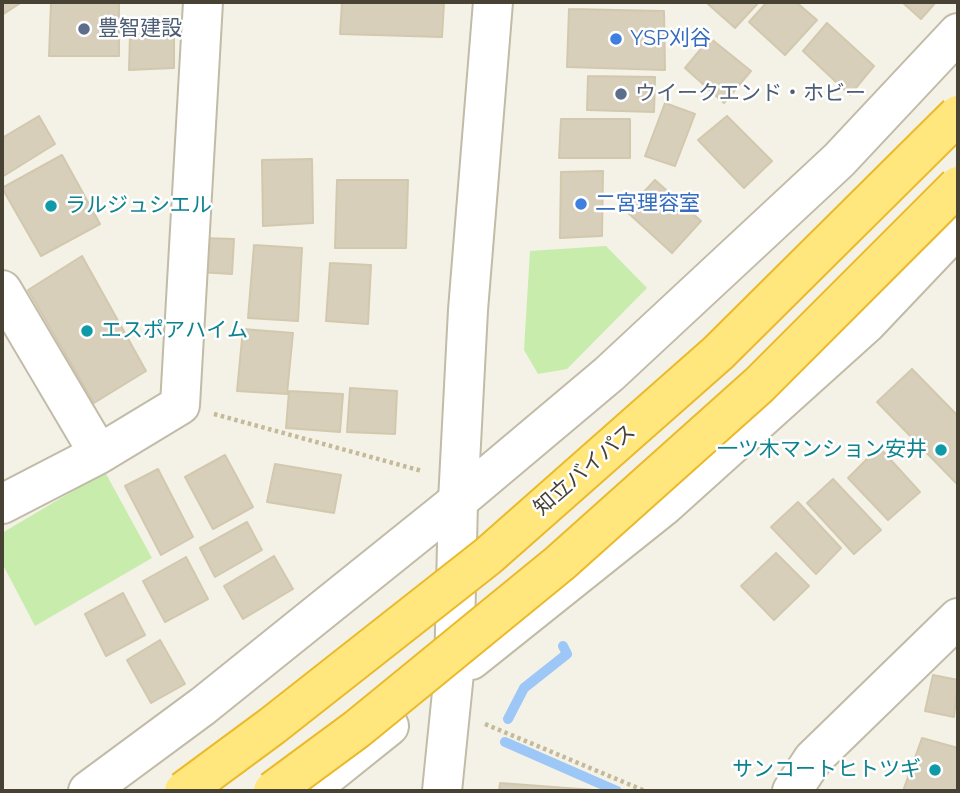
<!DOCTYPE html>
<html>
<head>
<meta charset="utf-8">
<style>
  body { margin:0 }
  #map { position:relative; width:960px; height:793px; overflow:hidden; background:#f4f2e6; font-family:Raleway,sans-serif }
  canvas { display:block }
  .frame { position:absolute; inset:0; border:4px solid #484234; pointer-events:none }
</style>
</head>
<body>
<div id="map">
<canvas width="960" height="793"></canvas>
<div class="frame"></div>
</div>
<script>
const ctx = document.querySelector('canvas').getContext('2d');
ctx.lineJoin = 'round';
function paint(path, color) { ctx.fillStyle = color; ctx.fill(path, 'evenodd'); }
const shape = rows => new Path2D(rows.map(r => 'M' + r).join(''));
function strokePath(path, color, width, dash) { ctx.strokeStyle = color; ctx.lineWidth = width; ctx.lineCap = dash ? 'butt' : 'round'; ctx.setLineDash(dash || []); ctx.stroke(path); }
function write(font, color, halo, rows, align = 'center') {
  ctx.font = font + ' Raleway,"Noto Sans JP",sans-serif'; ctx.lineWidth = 5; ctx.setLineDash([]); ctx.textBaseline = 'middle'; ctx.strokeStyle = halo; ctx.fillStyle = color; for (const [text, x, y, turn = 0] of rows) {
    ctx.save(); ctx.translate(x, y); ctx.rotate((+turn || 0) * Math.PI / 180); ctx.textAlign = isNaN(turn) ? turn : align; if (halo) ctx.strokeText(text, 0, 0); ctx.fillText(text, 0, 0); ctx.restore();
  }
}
paint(shape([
  [606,246,647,288,567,369,538,374,524,350,530,251],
  [105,472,152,558,35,626,2,563,2,533]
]), '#c7ecab');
strokePath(shape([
  [508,719,524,688,567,654,563,646],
  [505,742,617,791]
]), '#9dc7f6', 10);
const building = shape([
  [2,2,22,2,2,15,2,2],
  [51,2,119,2,119,56,49,56,51,2],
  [342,2,444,2,442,37,340,34,342,2],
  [710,2,759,2,735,28,708,4,710,2],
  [767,2,796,2,817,20,785,55,749,22,767,2],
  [902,2,936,2,921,19,902,2],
  [569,9,664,11,665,70,567,67,569,9],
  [827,23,874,66,850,95,803,51,827,23],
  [174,33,174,68,129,70,130,35,174,33],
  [710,38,751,71,724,103,685,68,710,38],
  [588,76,655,77,654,112,587,110,588,76],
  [665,103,695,114,675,166,645,156,665,103],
  [39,116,55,144,2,177,2,138,39,116],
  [727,116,772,161,744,188,698,140,727,116],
  [561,119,630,119,630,158,559,158,561,119],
  [62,155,100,224,41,256,2,188,62,155],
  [312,159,313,223,263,226,262,160,312,159],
  [603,171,602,236,560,238,561,172,603,171],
  [337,180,408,180,406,248,335,248,337,180],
  [655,180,701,221,672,253,626,211,655,180],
  [202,238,234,239,232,274,198,272,202,238],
  [254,245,302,248,298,321,248,318,254,245],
  [82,256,146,371,94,403,28,290,82,256],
  [330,263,371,265,368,324,326,321,330,263],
  [243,329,293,333,287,394,237,391,243,329],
  [912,369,958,416,958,485,877,402,912,369],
  [350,388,397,391,395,434,347,432,350,388],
  [289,391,343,394,340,432,286,428,289,391],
  [879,447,920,492,888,520,848,478,879,447],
  [225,455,253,507,213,529,185,477,225,455],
  [275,464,341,475,334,513,267,502,275,464],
  [158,469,193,537,161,555,125,486,158,469],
  [833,479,881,530,854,554,807,503,833,479],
  [798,502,841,548,816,574,771,527,798,502],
  [247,522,262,550,215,577,200,548,247,522],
  [776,553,809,586,774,620,741,586,776,553],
  [274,556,293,589,243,619,224,586,274,556],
  [186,557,208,599,165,622,143,581,186,557],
  [123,593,145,635,106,656,85,614,123,593],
  [160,640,185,684,151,703,127,660,160,640],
  [933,675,958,680,954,717,925,711,933,675],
  [922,738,958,748,958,791,903,791,922,738],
  [500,783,594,790,499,791,500,783]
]);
paint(building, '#d7cfba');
strokePath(building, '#d2c8ad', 2);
const minor = shape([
  [2,290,99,454],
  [2,504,99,454,180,405,203,2],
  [471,660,665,505,866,324,958,227],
  [88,791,203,706,458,501,609,374,839,160,958,33],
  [308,791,389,726],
  [792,791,813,759,958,618]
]);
const tertiary = shape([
  [442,791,454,673,458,501,468,310,493,2]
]);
strokePath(minor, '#c1bba8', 42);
strokePath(tertiary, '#c1bba8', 42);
strokePath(shape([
  [214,414,422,471],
  [485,724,645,791]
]), '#c4b998', 4.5, [3.5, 3.5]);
strokePath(minor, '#fff', 38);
strokePath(tertiary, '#fff', 38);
const trunkBridge = shape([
  [184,791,272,726,488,556,718,353,958,115],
  [273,791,357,729,560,563,759,385,958,186]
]);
strokePath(trunkBridge, '#eaba2a', 42, []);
strokePath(trunkBridge, '#ffe67d', 38);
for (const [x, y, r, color] of [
  [84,29,7,"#5c6f8a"],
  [616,39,7,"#3f7fe0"],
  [621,94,7,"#5c6f8a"],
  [581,204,7,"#3f7fe0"],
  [51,206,7,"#0f9aa8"],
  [87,331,7,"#0f9aa8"],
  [941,450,7,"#0f9aa8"],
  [935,770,7,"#0f9aa8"]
]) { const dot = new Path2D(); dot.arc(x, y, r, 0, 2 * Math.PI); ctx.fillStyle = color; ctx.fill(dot); strokePath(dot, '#fff', 2.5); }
write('21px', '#4e5e75', '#fff', [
  ["豊智建設",98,29],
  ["ウイークエンド・ホビー",635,94]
], 'left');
write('21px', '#366cbe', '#fff', [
  ["YSP刈谷",630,39],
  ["二宮理容室",595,204]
], 'left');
write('21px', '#0d838f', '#fff', [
  ["ラルジュシエル",65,206],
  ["エスポアハイム",101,331],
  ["一ツ木マンション安井",927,450,"right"],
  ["サンコートヒトツギ",921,770,"right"]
], 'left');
write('21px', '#484234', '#fff', [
  ["知立バイパス",585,470,-41]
]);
</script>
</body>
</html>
